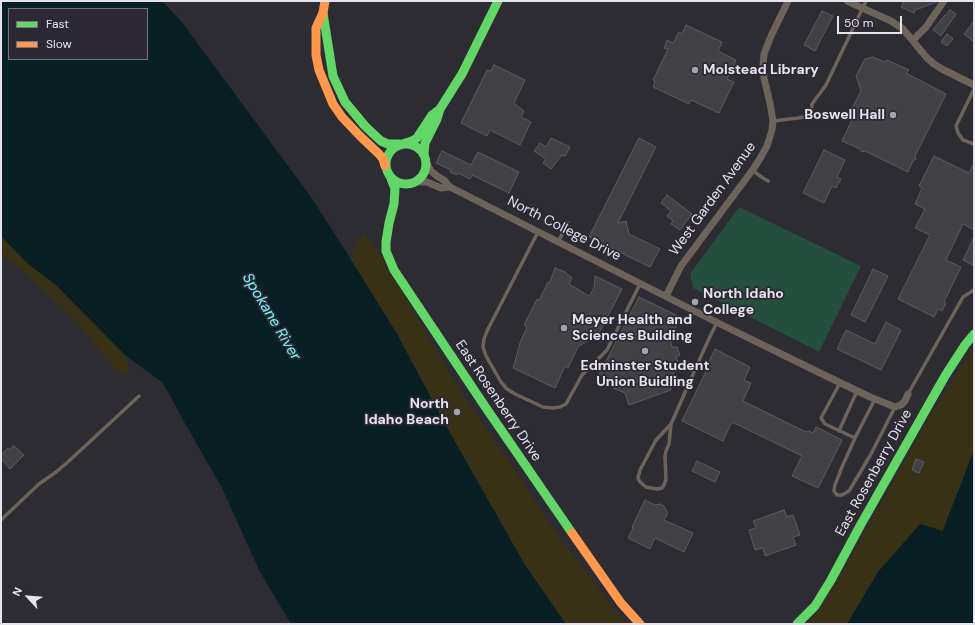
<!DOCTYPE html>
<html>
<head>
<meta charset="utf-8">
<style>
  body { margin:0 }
  #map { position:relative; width:975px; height:625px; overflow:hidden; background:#2d2c32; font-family:"DM Sans",sans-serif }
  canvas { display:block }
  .frame { position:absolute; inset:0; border:2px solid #e5e4ec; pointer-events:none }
  .legend { position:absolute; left:8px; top:8px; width:140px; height:52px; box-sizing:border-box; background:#2c2935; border:1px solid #76747e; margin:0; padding:5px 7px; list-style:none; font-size:12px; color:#e5e4ec }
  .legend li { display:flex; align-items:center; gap:8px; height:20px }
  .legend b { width:20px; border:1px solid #76747e }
  .north { position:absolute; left:8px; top:577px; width:40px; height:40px; -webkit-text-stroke:3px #2c2935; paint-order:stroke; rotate:296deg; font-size:11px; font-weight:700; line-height:16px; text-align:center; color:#e5e4ec }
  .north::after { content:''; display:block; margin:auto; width:14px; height:18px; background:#e5e4ec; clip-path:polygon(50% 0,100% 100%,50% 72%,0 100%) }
  .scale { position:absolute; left:837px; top:16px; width:65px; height:18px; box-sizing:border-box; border:2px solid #e5e4ec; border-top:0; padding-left:5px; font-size:12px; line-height:14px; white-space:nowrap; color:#e5e4ec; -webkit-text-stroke:3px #2c2935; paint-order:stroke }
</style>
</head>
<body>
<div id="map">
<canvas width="975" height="625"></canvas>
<div class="frame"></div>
<ul class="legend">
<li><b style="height:5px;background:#63d668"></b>Fast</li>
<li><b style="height:5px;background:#ff974d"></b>Slow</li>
</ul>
<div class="north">N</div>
<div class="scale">50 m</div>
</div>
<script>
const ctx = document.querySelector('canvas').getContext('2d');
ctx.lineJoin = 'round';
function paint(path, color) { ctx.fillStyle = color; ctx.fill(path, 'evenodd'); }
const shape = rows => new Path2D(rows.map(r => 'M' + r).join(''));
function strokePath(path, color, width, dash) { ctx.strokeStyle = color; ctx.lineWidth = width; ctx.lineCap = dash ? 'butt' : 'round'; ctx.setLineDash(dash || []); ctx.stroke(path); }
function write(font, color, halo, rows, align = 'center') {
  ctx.font = font + ' "DM Sans",sans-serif'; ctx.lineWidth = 3.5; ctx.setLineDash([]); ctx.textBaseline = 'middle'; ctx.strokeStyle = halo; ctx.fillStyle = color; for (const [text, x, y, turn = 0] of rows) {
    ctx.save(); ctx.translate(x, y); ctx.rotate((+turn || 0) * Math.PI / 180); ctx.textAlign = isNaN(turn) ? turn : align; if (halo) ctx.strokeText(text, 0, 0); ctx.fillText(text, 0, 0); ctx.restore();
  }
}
paint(shape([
  [739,207,861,266,819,352,693,288,690,274]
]), '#244e3d');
paint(shape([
  [363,232,381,256,388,271,401,290,461,392,515,470,551,526,616,612,628,624,566,624,525,565,450,433,397,334,350,258],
  [1,236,28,264,56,285,125,355,130,369,129,373,127,374,124,374,119,372,98,349,79,324,23,270,1,255],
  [974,347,974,454,943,530,942,531,920,524,878,572,847,624,808,624,825,603,932,413]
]), '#393116');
paint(shape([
  [1,1,162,1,181,21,311,197,350,258,397,334,450,433,525,565,566,624,291,624,260,572,222,488,187,427,163,383,125,355,56,285,28,264,1,236],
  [9,9,147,9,147,59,9,59],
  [974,450,974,624,847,624,878,572,920,524,940,530,942,531,943,530]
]), '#082023');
const building = shape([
  [904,1,938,1,937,2,915,10,914,13,901,7,904,1],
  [950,10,956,14,941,36,933,30,945,15,946,15,950,10],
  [822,11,833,16,815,51,804,45,822,11],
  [974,21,974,42,964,34,974,21],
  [686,25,722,42,718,51,736,60,727,79,734,82,719,113,691,100,689,104,653,87,655,81,653,80,668,49,664,48,667,40,673,43,679,32,682,34,686,25],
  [947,34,953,39,947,46,941,42,947,34],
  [873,57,885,62,887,60,909,70,906,73,946,94,915,156,916,159,913,161,908,172,865,151,862,152,860,149,842,141,853,118,850,112,861,91,856,76,865,59,873,57],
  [494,65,525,80,514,103,524,111,521,117,531,122,520,145,490,130,487,136,461,123,487,70,491,71,494,65],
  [551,138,570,147,565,156,562,155,551,169,543,163,546,159,534,151,540,143,546,147,551,138],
  [639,138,656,147,618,223,626,221,629,234,660,249,650,267,589,237,639,138],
  [824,150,845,160,837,177,841,179,836,188,832,186,824,203,803,193,824,150],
  [442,151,471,165,478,152,519,172,509,193,472,175,470,179,458,173,457,175,450,172,451,170,436,163,442,151],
  [934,156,969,173,974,163,974,230,963,224,946,260,961,267,944,302,946,303,942,311,938,309,934,317,898,299,930,235,915,228,925,209,915,204,922,188,919,186,934,156],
  [667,195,692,214,680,230,671,224,673,221,667,216,671,211,661,203,667,195],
  [974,237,974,266,963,260,974,237],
  [555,268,565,272,572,278,569,284,589,296,594,288,595,276,622,289,599,333,578,347,568,368,565,366,555,388,513,368,520,343,527,327,524,325,537,299,539,300,548,282,550,282,555,268],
  [873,269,888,276,865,322,851,315,873,269],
  [639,297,680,317,670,339,672,347,677,347,680,355,676,357,679,364,673,374,666,377,671,390,629,405,625,393,613,388,615,383,599,375,639,297],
  [886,322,901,330,881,370,837,349,846,330,875,344,886,322],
  [715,349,750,367,744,380,751,383,743,401,806,432,808,431,813,433,816,427,842,440,818,488,792,476,802,456,732,422,723,441,682,421,709,365,708,364,715,349],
  [14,446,24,455,10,469,1,459,1,455,8,448,9,450,14,446],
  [916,459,924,462,919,473,912,470,916,459],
  [697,461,720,472,715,482,692,471,697,461],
  [645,500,655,505,660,504,664,506,667,511,667,515,664,520,693,533,684,552,655,538,650,549,628,538,633,528,632,527,645,500],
  [784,510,787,517,793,515,800,535,793,537,796,545,765,556,763,548,755,550,749,530,756,528,753,521,784,510]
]);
paint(building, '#424146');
strokePath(building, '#5c5b60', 1);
strokePath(shape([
  [974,89,956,126,958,133,963,140,974,144],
  [773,121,798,118,805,117,811,113,812,104,826,85,866,1],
  [752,170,763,178,768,181],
  [538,232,487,331,484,339,483,347,486,356,501,382,507,389,515,394,543,407,553,408,560,407,566,404,582,375,607,350,640,284],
  [558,242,568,223],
  [840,383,821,418,825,424,855,438,842,467,835,485,834,491,837,495,842,495,849,491,855,481,871,454,895,407],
  [908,394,963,297,974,290],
  [671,424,656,440,640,470,638,478,640,482,646,487,657,489,662,488,664,485,666,479,665,456,666,451,669,444,671,424,706,345,717,322],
  [839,431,857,391],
  [855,438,875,399],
  [1,520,39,484,56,472,69,461,139,396]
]), '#6d635a', 3.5);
strokePath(shape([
  [847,1,891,21,903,29,927,58,934,64,942,69,974,85],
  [913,40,926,27,944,1],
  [426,159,427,164,431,171,437,176,445,181,450,187,720,324,816,371,870,397,895,407,901,405,905,401,908,394],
  [415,182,427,182,441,188,450,187],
  [666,296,681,266,754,168,761,157,767,146,772,130,773,121,770,103,764,78,763,66,764,54,771,36,788,1]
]), '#6d635a', 7);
strokePath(shape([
  [323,13,333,76,345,102,365,126,381,141,388,144,400,144],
  [405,143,412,141,417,138,432,115,440,109],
  '386 164a20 20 0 1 1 40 0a20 20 0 1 1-40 0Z',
  [424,154,425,143,437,119,440,109,462,74,498,1],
  [390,176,395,189,394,204,389,223,386,242,386,251,394,270,484,405,572,533],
  [797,624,815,606,831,580,860,526,945,376,965,345,974,334]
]), '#63d668', 9);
strokePath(shape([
  [325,1,323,13,316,28,316,55,319,70,333,104,342,117,360,136,379,154,383,159,385,166],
  [572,533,621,603,640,624]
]), '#ff974d', 9);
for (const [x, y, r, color] of [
  [695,70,4,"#a5a4ab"],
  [893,115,4,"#a5a4ab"],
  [695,302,4,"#a5a4ab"],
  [564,328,4,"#a5a4ab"],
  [645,351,4,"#a5a4ab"],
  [457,412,4,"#a5a4ab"]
]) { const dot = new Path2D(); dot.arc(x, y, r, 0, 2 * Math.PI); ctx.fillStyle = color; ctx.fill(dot); strokePath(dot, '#2c2935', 1.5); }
write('bold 14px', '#e5e4ec', '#2c2935', [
  ["Molstead Library",703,70],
  ["Boswell Hall",885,115,"right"],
  ["North Idaho",703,294],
  ["College",703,310],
  ["Meyer Health and",572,320],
  ["Sciences Building",572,336],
  ["Edminster Student",645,366,"center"],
  ["Union Buidling",645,382,"center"],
  ["North",449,404,"right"],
  ["Idaho Beach",449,420,"right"]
], 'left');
write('14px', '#e5e4ec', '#2c2935', [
  ["West Garden Avenue",713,199,-54],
  ["North College Drive",564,229,27],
  ["East Rosenberry Drive",498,401,56],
  ["East Rosenberry Drive",874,473,-61]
]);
write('italic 15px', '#75f3fa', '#2c2935', [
  ["Spokane River",271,317,59]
]);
</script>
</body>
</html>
